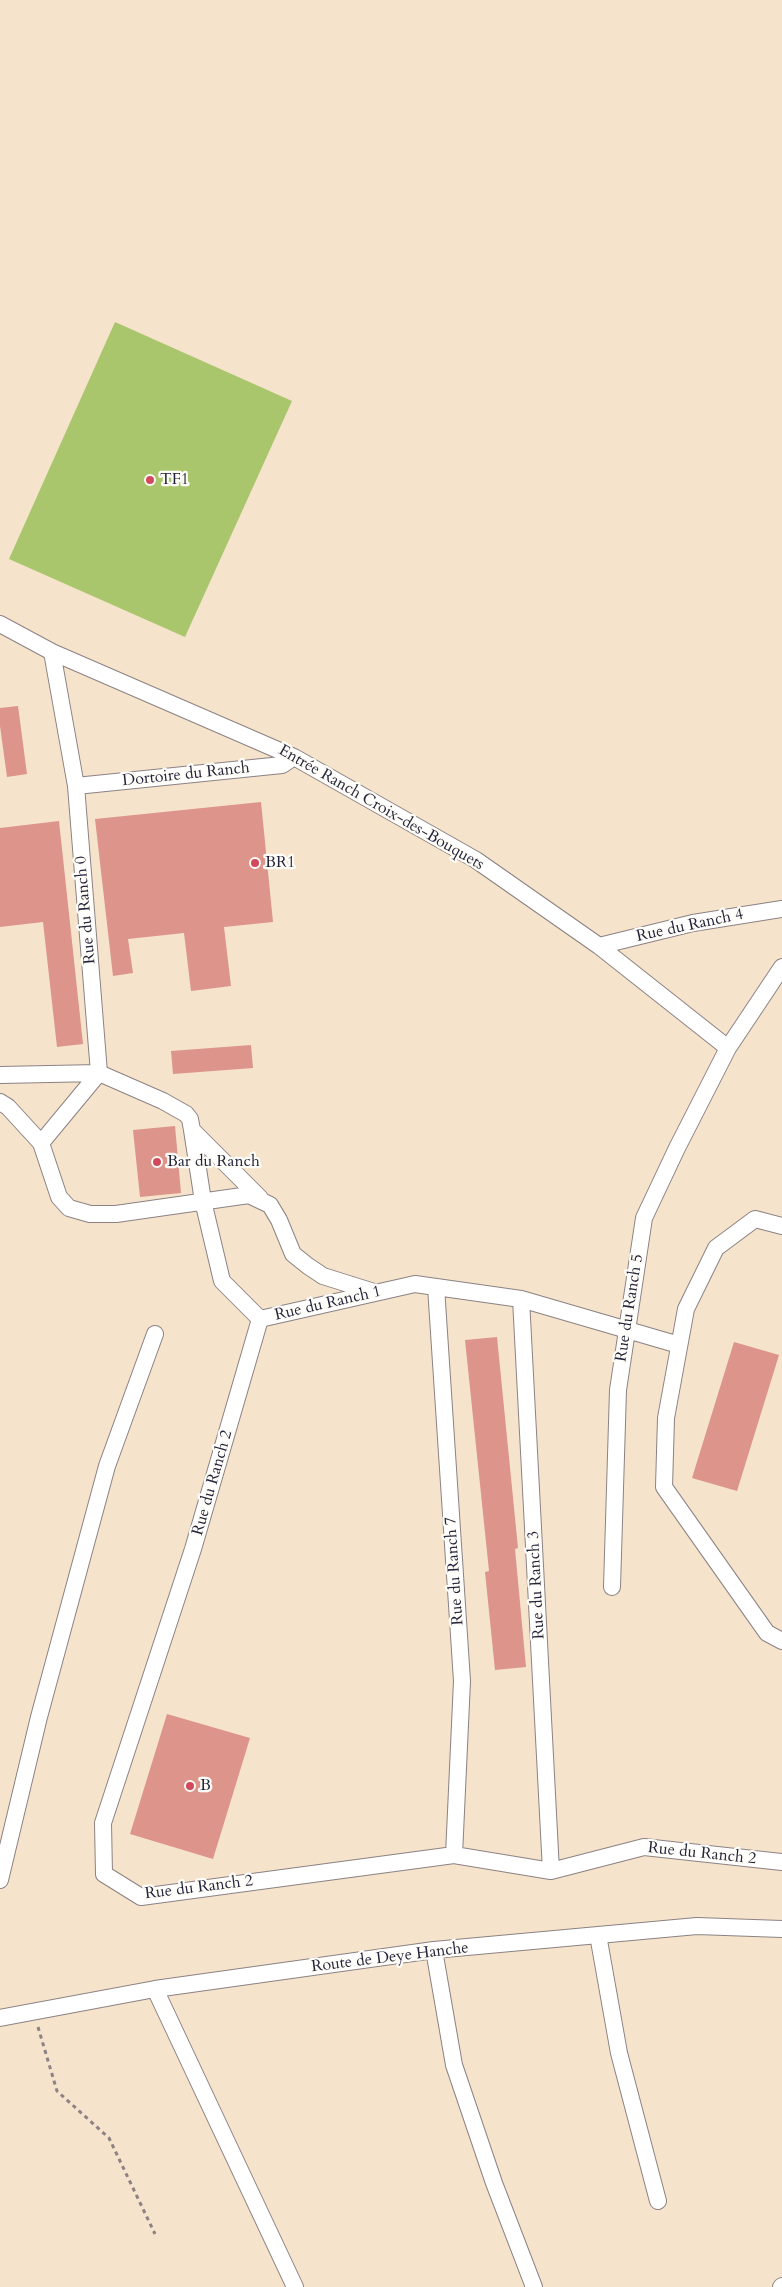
<!DOCTYPE html>
<html>
<head>
<meta charset="utf-8">
<style>
  body { margin:0 }
  canvas { display:block; background:#f5e3cb }
</style>
</head>
<body>
<canvas width="782" height="2287"></canvas>
<script>
const ctx = document.querySelector('canvas').getContext('2d');
ctx.lineJoin = 'round';
function paint(path, color) { ctx.fillStyle = color; ctx.fill(path, 'evenodd'); }
const shape = rows => new Path2D(rows.map(r => 'M' + r).join(''));
function strokePath(path, color, width, dash) { ctx.strokeStyle = color; ctx.lineWidth = width; ctx.lineCap = dash ? 'butt' : 'round'; ctx.setLineDash(dash || []); ctx.stroke(path); }
function write(font, color, halo, rows, align = 'center') {
  ctx.font = font + ' Cardo,serif'; ctx.lineWidth = 4.5; ctx.setLineDash([]); ctx.textBaseline = 'middle'; ctx.strokeStyle = halo; ctx.fillStyle = color; for (const [text, x, y, turn = 0] of rows) {
    ctx.save(); ctx.translate(x, y); ctx.rotate((+turn || 0) * Math.PI / 180); ctx.textAlign = isNaN(turn) ? turn : align; if (halo) ctx.strokeText(text, 0, 0); ctx.fillText(text, 0, 0); ctx.restore();
  }
}
paint(shape([
  [115,322,292,401,185,637,9,559]
]), '#a9c66d');
paint(shape([
  [18,706,27,774,7,777,0,726,0,708],
  [261,802,273,922,224,927,231,986,191,991,184,933,128,939,133,973,113,976,95,819],
  [59,821,83,1044,57,1047,43,922,0,927,0,828],
  [251,1045,253,1068,173,1074,171,1051],
  [175,1126,181,1193,140,1197,133,1130],
  [497,1337,518,1548,515,1549,526,1667,495,1670,485,1572,489,1571,465,1340],
  [734,1342,779,1355,737,1491,692,1478],
  [167,1714,250,1738,213,1859,130,1834]
]), '#dd948b');
const street = shape([
  [0,624,52,652,294,757,476,860,599,946,728,1048],
  [76,786,282,765,294,757],
  [599,946,693,923,782,909],
  [0,1075,99,1073,76,786,52,652],
  [0,1102,8,1107,41,1143,59,1197,69,1208,90,1214,116,1214,249,1195,270,1205,279,1220,293,1254,308,1266,323,1276,374,1292],
  [192,1130,260,1198],
  [41,1143,99,1073,163,1101,186,1114,190,1119,192,1130,203,1201,222,1281,260,1319,415,1284,521,1299,679,1345],
  [782,1226,755,1219,716,1248,686,1309,666,1418,664,1487,767,1633,782,1641],
  [436,1287,462,1681,454,1855],
  [521,1299,551,1871],
  [260,1319,193,1549,103,1823,104,1874,141,1897,454,1855,551,1871,644,1847,782,1862],
  [612,1587,618,1390,644,1218,677,1148,728,1048,782,967],
  [0,1880,39,1717,107,1466,155,1334],
  [598,1935,619,2053,658,2201],
  [434,1950,454,2065,494,2183,534,2287],
  [155,1989,295,2287],
  [0,2018,155,1989,434,1950,697,1926,782,1929],
  [781,2287,782,2286]
]);
strokePath(street, '#8c8283', 18);
strokePath(shape([
  [38,2027,57,2091,109,2138,155,2234]
]), '#8c8283', 3, [4, 4]);
strokePath(street, '#fff', 16);
for (const [x, y, r, color] of [
  [150,480,5,"#d1495b"],
  [255,863,5,"#d1495b"],
  [157,1162,5,"#d1495b"],
  [190,1786,5,"#d1495b"]
]) { const dot = new Path2D(); dot.arc(x, y, r, 0, 2 * Math.PI); ctx.fillStyle = color; ctx.fill(dot); strokePath(dot, '#fdfcf7', 2); }
write('16px', '#22223b', '#fdfcf7', [
  ["TF1",160,480],
  ["BR1",265,863],
  ["Bar du Ranch",167,1162],
  ["B",200,1786]
], 'left');
write('16px', '#22223b', '#fdfcf7', [
  ["Dortoire du Ranch",186,775,-6],
  ["Entrée Ranch Croix-des-Bouquets",381,808,30],
  ["Rue du Ranch 0",86,910,-95],
  ["Rue du Ranch 4",690,926,-12],
  ["Rue du Ranch 1",328,1304,-13],
  ["Rue du Ranch 5",630,1308,-81],
  ["Rue du Ranch 2",213,1483,-74],
  ["Rue du Ranch 7",455,1571,-94],
  ["Rue du Ranch 3",537,1585,-93],
  ["Rue du Ranch 2",702,1854,6],
  ["Rue du Ranch 2",199,1888,-7],
  ["Route de Deye Hanche",390,1958,-7]
]);
</script>
</body>
</html>
